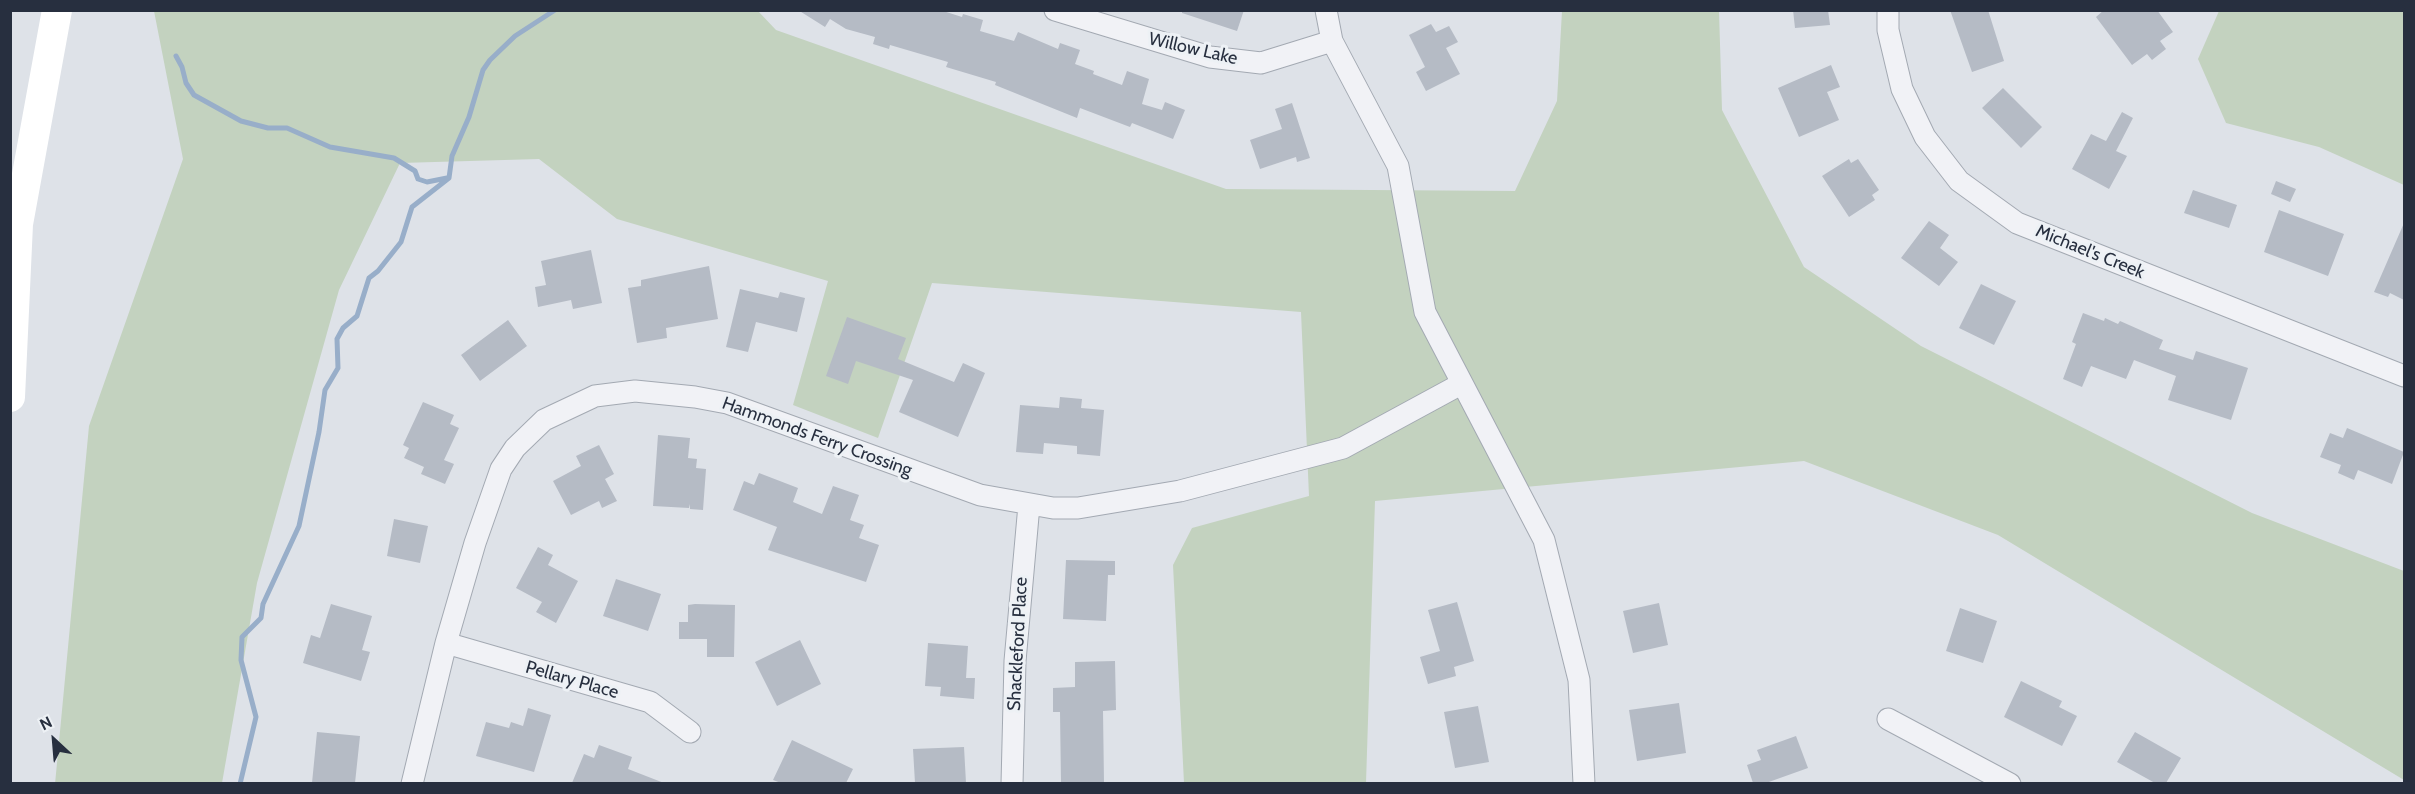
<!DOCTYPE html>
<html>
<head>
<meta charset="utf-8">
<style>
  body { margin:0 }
  #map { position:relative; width:2415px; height:794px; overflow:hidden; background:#dee2e8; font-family:Cabin,sans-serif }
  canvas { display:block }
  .frame { position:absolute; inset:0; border:12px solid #272f3f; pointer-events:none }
  .north { position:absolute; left:24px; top:710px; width:60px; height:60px; -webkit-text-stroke:4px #edf1f5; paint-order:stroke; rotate:334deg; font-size:16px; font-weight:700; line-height:24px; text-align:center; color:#272f3f }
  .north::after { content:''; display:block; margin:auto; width:21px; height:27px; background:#272f3f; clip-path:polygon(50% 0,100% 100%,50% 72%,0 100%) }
</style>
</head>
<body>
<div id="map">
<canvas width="2415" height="794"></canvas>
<div class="frame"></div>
<div class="north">N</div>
</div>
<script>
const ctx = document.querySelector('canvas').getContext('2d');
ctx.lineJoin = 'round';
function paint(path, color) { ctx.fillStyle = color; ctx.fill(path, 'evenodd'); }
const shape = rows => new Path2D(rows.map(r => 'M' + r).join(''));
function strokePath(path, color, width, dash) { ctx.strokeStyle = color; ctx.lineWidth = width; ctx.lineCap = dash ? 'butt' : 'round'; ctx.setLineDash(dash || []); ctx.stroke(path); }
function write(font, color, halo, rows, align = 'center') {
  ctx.font = font + ' Cabin,sans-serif'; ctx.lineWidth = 6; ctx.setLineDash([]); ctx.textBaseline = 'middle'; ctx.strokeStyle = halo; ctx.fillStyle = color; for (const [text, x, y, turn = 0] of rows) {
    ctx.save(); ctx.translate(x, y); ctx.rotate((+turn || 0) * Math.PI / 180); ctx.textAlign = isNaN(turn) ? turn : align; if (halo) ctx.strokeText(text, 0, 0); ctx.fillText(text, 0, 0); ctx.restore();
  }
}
paint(shape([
  [154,11,758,11,776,30,1226,189,1515,191,1557,101,1562,11,1719,11,1722,110,1804,267,1921,346,2252,513,2404,571,2404,780,1998,535,1804,461,1375,501,1366,783,1184,783,1173,565,1192,528,1309,496,1301,312,932,283,878,438,793,405,828,281,617,219,539,159,400,163,339,290,257,583,222,783,55,784,89,426,183,159],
  [2219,11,2404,11,2404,185,2319,147,2226,123,2198,59]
]), '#c3d2bf');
strokePath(shape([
  [176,56,182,67,186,83,194,95,241,121,268,128,287,128,330,147,394,158,415,171,418,179,427,182,447,178],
  [240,784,256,717,241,660,242,637,261,618,263,604,299,526,319,432,325,390,338,368,337,339,343,328,357,316,369,278,378,271,401,242,412,207,449,178,452,156,469,117,483,70,490,60,515,36,555,10]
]), '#98aec9', 5);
paint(shape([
  [798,10,940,10,962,17,963,14,983,20,980,31,1014,41,1018,32,1058,49,1060,43,1080,50,1075,64,1094,71,1093,74,1122,85,1127,71,1149,79,1142,104,1162,110,1165,102,1185,110,1173,139,1132,123,1130,127,1080,108,1077,118,995,85,996,82,946,67,948,62,890,45,889,49,873,44,875,37,846,29,830,19,825,27],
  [1182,10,1244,10,1237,31,1182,13],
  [1793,10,1828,10,1830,25,1795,28],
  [1950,10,1988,10,2004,61,1972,72],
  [2104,10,2157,10,2173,32,2160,41,2166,49,2152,60,2147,54,2132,65,2096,17],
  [1431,24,1436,32,1449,26,1458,42,1446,48,1460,74,1426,91,1416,72,1425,67,1409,35],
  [1831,65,1840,87,1827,92,1839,120,1799,137,1778,88],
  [2003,88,2042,127,2021,148,1982,108],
  [1292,103,1310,158,1297,162,1296,157,1260,169,1250,140,1282,129,1275,109],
  [2122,112,2133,118,2116,151,2127,156,2109,189,2072,169,2091,134,2106,141],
  [1849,159,1851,163,1858,159,1879,190,1872,195,1875,200,1849,217,1822,176],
  [2276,181,2296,189,2290,202,2271,194],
  [2193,190,2237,205,2229,228,2184,213],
  [2279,210,2344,234,2328,276,2264,252],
  [1929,221,1949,235,1940,248,1958,262,1939,286,1901,258],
  [2404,223,2404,300,2390,293,2388,297,2374,292],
  [591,250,602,303,573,309,571,300,538,307,535,287,546,285,541,261],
  [709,266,718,319,666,328,667,338,637,343,628,288,641,286,641,280],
  [1981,284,2016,301,1994,345,1959,328],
  [740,289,778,298,780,292,805,298,797,332,756,322,748,352,726,347],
  [2083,313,2104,321,2105,318,2118,324,2120,321,2163,340,2159,349,2193,360,2196,351,2248,368,2231,420,2168,400,2176,376,2134,360,2126,379,2091,366,2082,387,2063,379,2076,344,2072,342],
  [847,317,906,338,898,359,954,382,963,363,985,373,958,437,899,412,913,380,856,361,848,384,826,376],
  [508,320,527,346,480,381,461,355],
  [1060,397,1082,399,1081,408,1104,410,1100,456,1077,454,1077,446,1044,443,1043,454,1016,452,1020,405,1059,408],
  [423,402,454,415,450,424,459,428,444,460,454,464,445,484,421,474,424,467,404,458,409,448,403,445],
  [2347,428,2404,452,2392,484,2358,470,2354,480,2338,473,2341,465,2320,457,2330,433,2343,438],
  [658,435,690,438,688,458,697,459,696,468,706,469,703,510,690,509,690,504,689,508,653,506],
  [599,445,614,474,605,479,617,501,602,508,599,501,571,515,553,481,581,466,576,456],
  [759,473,798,488,793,502,822,514,833,486,859,495,850,520,864,525,859,538,879,545,866,582,768,550,777,527,733,510,744,481,754,485],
  [394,519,428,526,420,563,387,556],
  [538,547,553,555,548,565,578,581,556,623,536,612,542,602,516,588],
  [1066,560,1115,561,1115,575,1108,575,1106,621,1063,619],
  [616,579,661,594,648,631,603,616],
  [1457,602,1474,661,1454,667,1456,676,1428,684,1420,657,1440,651,1428,610],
  [1659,603,1668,645,1633,653,1623,611],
  [331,604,372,616,362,650,370,652,361,681,303,663,311,635,320,638],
  [695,604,735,605,734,657,707,657,707,639,679,639,679,622,688,622,688,605],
  [1960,608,1997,621,1983,663,1946,651],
  [800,640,821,684,777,706,755,662],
  [928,643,968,646,966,678,975,678,974,699,940,696,941,687,925,686],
  [1115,661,1116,710,1103,711,1104,783,1061,783,1060,712,1053,712,1053,688,1075,687,1075,662],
  [2021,681,2062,701,2059,707,2077,716,2062,746,2004,717],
  [1679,703,1686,753,1637,761,1629,710],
  [1478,706,1489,762,1455,768,1444,712],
  [528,708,551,715,534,772,476,756,486,722,509,728,511,722,523,726],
  [317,732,360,736,355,783,312,783],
  [2135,732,2181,758,2166,783,2155,783,2117,762],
  [1796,736,1808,768,1766,783,1753,783,1747,765,1761,760,1757,750],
  [792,740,853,769,846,783,781,783,773,780],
  [599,745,632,757,628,769,664,783,572,783,584,754,594,758],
  [964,747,966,783,915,783,913,749]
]), '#b5bbc5');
const street = shape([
  [1055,10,1210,57,1261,63,1332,41],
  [1326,10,1332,41,1398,166,1425,312,1544,540,1579,680,1584,784],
  [1888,10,1888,30,1902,89,1925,137,1959,181,2017,223,2404,376],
  [446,643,650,702,690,732],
  [1888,719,2010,784],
  [412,784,446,643,475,543,501,469,515,448,544,420,595,396,635,391,695,397,727,403,980,495,1053,508,1078,508,1180,491,1343,448,1461,384],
  [1012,784,1015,661,1029,505]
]);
strokePath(street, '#a3a9b2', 23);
strokePath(street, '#f1f2f6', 21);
strokePath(shape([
  [10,397,18,224,57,10]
]), '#fff', 30);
write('18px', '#272f3f', '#edf1f5', [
  ["Willow Lake",1193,49,13],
  ["Michael's Creek",2090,252,22],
  ["Hammonds Ferry Crossing",817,437,20],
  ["Shackleford Place",1018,644,-87],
  ["Pellary Place",572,680,16]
]);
</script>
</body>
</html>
